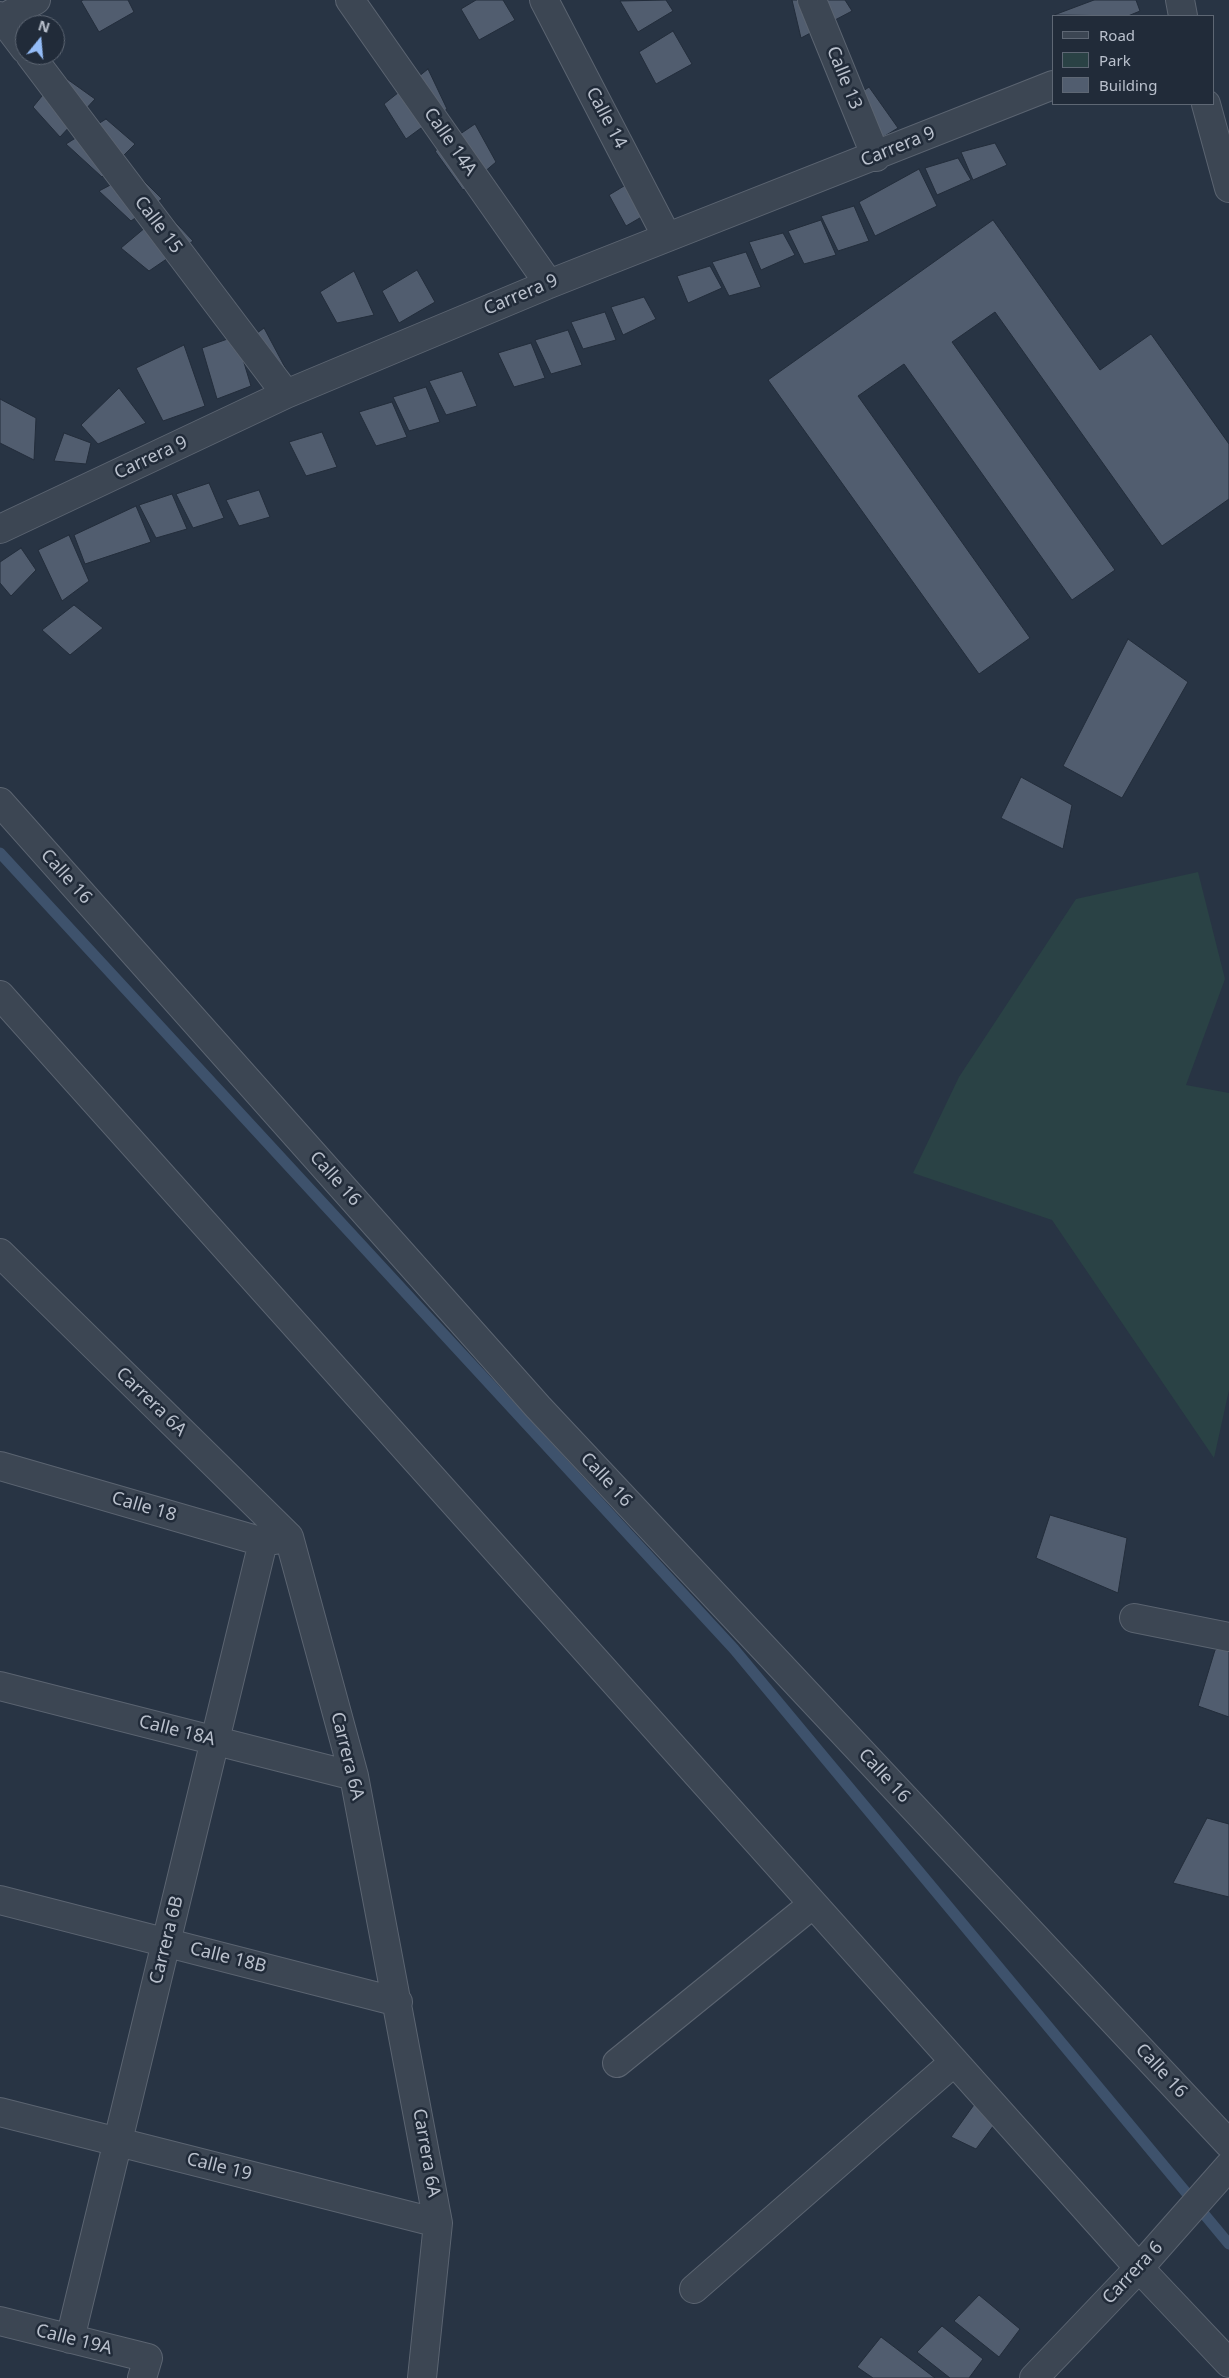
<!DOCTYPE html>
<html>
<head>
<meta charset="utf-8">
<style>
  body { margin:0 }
  #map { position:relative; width:1229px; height:2378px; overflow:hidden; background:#283444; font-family:"Noto Sans",sans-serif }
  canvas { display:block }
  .legend { position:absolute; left:1052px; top:15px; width:162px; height:90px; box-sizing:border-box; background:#212b39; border:1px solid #5e6774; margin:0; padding:6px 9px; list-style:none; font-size:15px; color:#bac1cd }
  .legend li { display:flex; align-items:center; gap:10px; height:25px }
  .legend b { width:25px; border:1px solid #5e6774 }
  .north { position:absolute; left:15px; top:15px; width:50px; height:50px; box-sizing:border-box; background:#212b39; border:1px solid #5e6774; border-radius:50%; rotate:17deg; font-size:14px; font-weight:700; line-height:20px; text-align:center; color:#bac1cd }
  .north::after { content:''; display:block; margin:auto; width:18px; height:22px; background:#94bcf7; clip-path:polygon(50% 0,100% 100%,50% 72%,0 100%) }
</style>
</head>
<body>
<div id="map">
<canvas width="1229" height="2378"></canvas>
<ul class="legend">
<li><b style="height:6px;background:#3c4653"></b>Road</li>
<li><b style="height:14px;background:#2a4245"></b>Park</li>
<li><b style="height:14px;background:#515d6f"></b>Building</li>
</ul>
<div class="north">N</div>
</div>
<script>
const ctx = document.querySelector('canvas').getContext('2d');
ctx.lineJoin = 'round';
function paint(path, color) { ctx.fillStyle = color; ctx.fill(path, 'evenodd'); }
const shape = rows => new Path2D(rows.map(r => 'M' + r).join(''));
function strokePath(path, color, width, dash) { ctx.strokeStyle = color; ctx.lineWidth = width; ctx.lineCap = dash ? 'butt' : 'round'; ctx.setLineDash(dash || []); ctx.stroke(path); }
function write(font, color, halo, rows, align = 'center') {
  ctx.font = font + ' "Noto Sans",sans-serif'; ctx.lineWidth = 5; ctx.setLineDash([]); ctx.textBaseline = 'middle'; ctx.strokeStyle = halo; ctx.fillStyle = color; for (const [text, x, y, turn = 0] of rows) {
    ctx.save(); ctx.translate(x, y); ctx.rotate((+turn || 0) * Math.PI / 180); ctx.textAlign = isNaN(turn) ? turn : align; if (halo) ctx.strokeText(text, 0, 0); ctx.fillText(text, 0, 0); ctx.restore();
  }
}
paint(shape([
  [1198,872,1225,979,1186,1085,1229,1093,1229,1390,1214,1458,1052,1220,913,1173,959,1077,1076,899]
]), '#2a4245');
strokePath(shape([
  [0,853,734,1649,1229,2244]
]), '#3e526c', 11);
const building = shape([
  [83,0,128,0,134,12,99,32,81,1,83,0],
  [476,0,503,0,515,20,479,40,461,9,476,0],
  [666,0,673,11,638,32,620,1,666,0],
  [792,0,845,0,852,11,801,38,792,0],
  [1094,0,1136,0,1140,11,1128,16,1054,15,1094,0],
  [673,31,692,64,656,84,639,52,673,31],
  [428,69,447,109,406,139,384,104,428,69],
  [60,74,95,99,60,137,33,107,60,74],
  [869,87,898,128,863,149,840,107,869,87],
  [106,119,135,144,102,177,66,144,106,119],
  [475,124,496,162,463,190,435,151,475,124],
  [995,143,1007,165,973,180,961,152,995,143],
  [958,158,971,180,937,195,925,168,958,158],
  [919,169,937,206,875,236,859,202,919,169],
  [135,172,162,199,131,221,99,191,135,172],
  [644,174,662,205,626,226,609,195,644,174],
  [854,206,869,241,838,251,821,216,854,206],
  [165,211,193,241,149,271,121,248,165,211],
  [821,220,836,255,804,264,788,231,821,220],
  [993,220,1100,370,1151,334,1229,444,1229,499,1162,546,995,312,952,342,1115,570,1072,600,904,364,858,396,1030,638,979,674,768,380,993,220],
  [783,233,795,255,761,270,749,242,783,233],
  [746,252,761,287,729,296,712,262,746,252],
  [710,266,722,288,688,303,677,276,710,266],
  [417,270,435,302,399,323,382,291,417,270],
  [354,271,374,315,337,323,320,292,354,271],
  [644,297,656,319,623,335,611,307,644,297],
  [605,312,616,340,583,349,571,322,605,312],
  [264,328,288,373,264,385,245,342,264,328],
  [568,330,582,365,551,374,535,340,568,330],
  [236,336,251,386,217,399,202,348,236,336],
  [531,343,545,378,514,387,498,353,531,343],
  [184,345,205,406,163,421,136,368,184,345],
  [462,371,477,406,446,415,429,381,462,371],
  [426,387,440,422,409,431,393,397,426,387],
  [119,388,146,423,98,444,81,425,119,388],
  [0,399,36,418,34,460,0,443,0,399],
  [392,402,407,437,376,446,359,412,392,402],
  [322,432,337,467,306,476,289,442,322,432],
  [64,433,91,443,86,464,54,461,64,433],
  [209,483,224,518,193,528,176,494,209,483],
  [259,490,270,517,239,526,226,500,259,490],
  [172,494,187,529,156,538,139,505,172,494],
  [136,506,151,542,85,564,74,535,136,506],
  [69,535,89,581,62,601,38,550,69,535],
  [21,548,36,570,11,596,0,583,0,562,21,548],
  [74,605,103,628,70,655,42,630,74,605],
  [1128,639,1188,682,1122,798,1063,766,1128,639],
  [1021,777,1072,805,1063,849,1001,818,1021,777],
  [1050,1515,1127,1538,1118,1593,1036,1558,1050,1515],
  [1229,1642,1229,1717,1198,1706,1215,1650,1229,1642],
  [1207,1818,1229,1824,1229,1897,1173,1883,1207,1818],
  [981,2095,997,2121,976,2149,951,2137,981,2095],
  [979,2295,1020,2329,999,2357,954,2321,979,2295],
  [942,2326,983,2359,969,2378,950,2378,917,2352,942,2326],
  [881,2337,935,2378,873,2378,857,2367,881,2337]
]);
paint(building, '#515d6f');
strokePath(building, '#232d3b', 1);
const minor = shape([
  [350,0,549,284],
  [544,0,667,237],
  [812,0,876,157],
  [1180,0,1183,16],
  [0,16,25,49],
  [0,20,36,0],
  [30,55,286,394],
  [1206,104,1229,188],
  [0,529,286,394,549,284,1053,85],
  [0,802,538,1407,1229,2144],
  [0,995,1139,2268,1229,2363],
  [0,1253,289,1537,354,1776,438,2223,422,2378],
  [0,1466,263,1542,280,1539],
  [1134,1618,1229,1637],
  [0,1686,354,1776],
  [0,1900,398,2002],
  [617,2063,813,1904],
  [0,2112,438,2223],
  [694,2289,954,2062],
  [0,2321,148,2358,142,2378],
  [70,2339,263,1542],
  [1034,2378,1139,2268,1229,2166]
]);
strokePath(minor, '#5b6471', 30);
strokePath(minor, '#3c4653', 28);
write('18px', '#bac1cd', '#212b39', [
  ["Calle 13",844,78,68],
  ["Calle 14",606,118,62],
  ["Calle 14A",450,142,55],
  ["Carrera 9",898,147,-22],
  ["Calle 15",158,225,53],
  ["Carrera 9",521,295,-23],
  ["Carrera 9",151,458,-25],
  ["Calle 16",66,877,48],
  ["Calle 16",335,1179,48],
  ["Carrera 6A",151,1402,44],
  ["Calle 16",606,1480,47],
  ["Calle 18",144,1507,16],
  ["Calle 18A",177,1731,14],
  ["Carrera 6A",347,1756,76],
  ["Calle 16",884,1776,47],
  ["Carrera 6B",167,1940,-76],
  ["Calle 18B",228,1958,14],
  ["Calle 16",1161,2071,47],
  ["Carrera 6A",426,2153,80],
  ["Calle 19",219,2167,14],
  ["Carrera 6",1133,2273,-47],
  ["Calle 19A",74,2340,14]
]);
</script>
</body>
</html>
